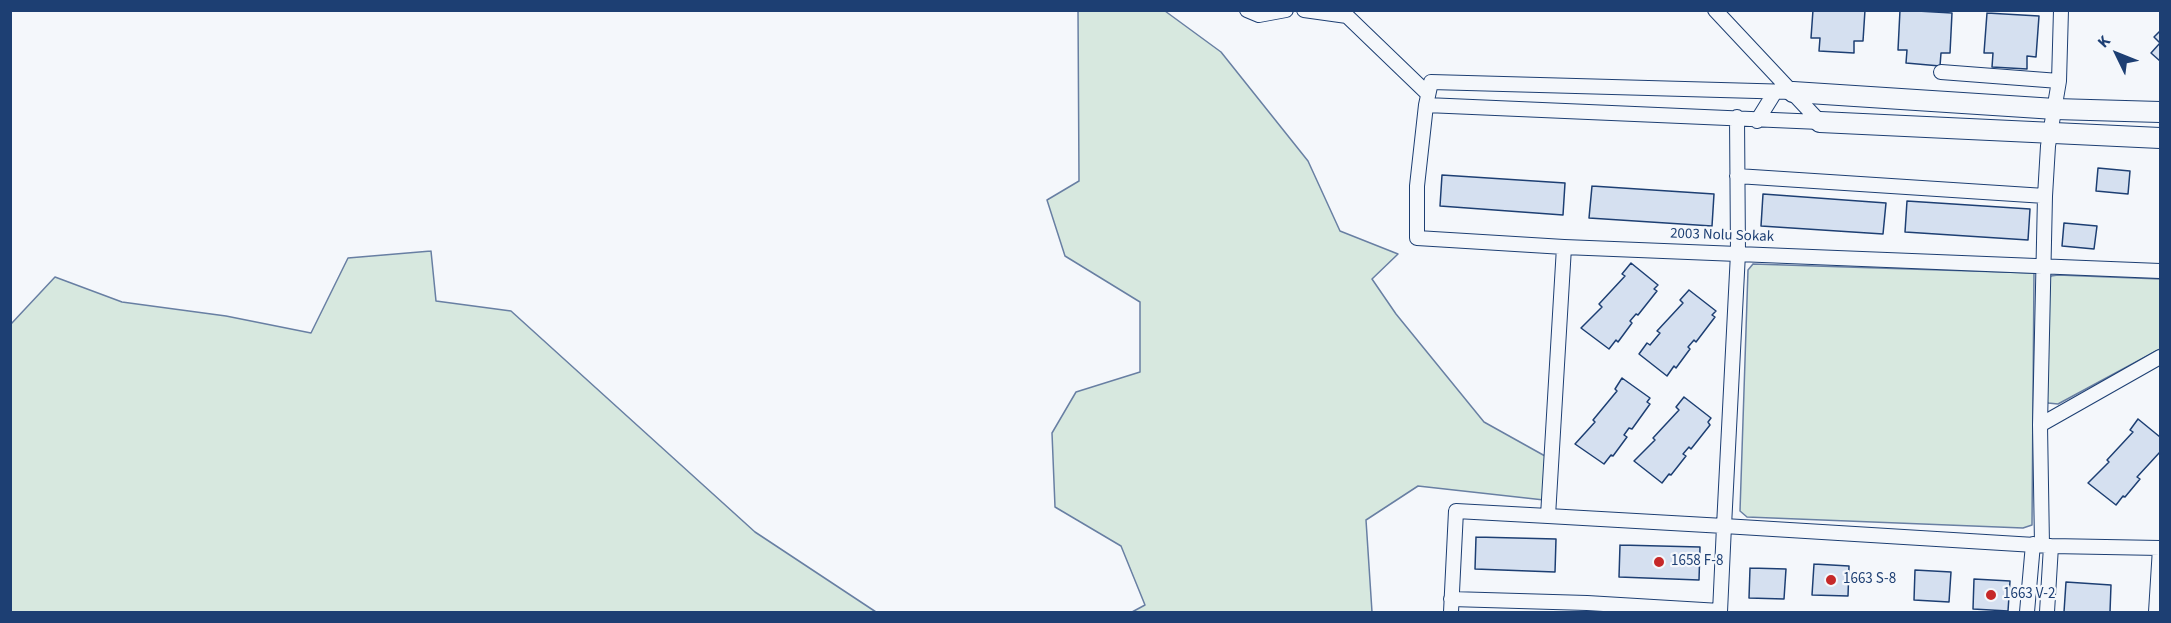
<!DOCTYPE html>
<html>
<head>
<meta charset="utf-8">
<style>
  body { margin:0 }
  #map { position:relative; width:2171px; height:623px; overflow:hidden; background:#f4f7fb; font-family:"Source Sans 3",sans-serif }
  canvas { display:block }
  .frame { position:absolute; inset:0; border:12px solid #1d3f73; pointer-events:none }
  .north { position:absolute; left:2087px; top:24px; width:60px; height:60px; -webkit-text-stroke:4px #f4f7fb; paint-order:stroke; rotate:313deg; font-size:16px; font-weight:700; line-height:24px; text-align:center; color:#1d3f73 }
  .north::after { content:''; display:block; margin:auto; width:21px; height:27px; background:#1d3f73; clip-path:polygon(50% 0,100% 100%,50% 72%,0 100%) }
</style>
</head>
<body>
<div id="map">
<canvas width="2171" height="623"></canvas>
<div class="frame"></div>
<div class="north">K</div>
</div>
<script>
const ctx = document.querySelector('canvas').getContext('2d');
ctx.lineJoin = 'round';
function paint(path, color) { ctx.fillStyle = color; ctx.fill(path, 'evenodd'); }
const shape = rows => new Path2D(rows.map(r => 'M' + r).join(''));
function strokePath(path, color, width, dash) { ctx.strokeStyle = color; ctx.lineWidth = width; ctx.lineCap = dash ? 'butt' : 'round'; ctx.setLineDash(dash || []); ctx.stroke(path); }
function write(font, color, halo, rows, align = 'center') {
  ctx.font = font + ' "Source Sans 3",sans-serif'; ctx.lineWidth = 4.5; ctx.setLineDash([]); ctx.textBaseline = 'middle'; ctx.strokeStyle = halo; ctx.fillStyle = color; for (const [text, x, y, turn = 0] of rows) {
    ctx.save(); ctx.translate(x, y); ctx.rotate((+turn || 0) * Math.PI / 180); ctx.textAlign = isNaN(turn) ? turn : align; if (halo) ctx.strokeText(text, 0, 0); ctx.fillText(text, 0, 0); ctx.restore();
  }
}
const green = shape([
  [1078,10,1165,11,1221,52,1308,161,1340,231,1398,254,1372,279,1396,314,1484,422,1545,456,1544,500,1418,486,1366,520,1372,612,1132,612,1145,605,1121,546,1055,507,1052,433,1076,392,1140,372,1140,302,1065,256,1047,200,1079,181,1078,10],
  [431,251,436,301,511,311,755,532,876,612,11,612,11,324,55,277,122,302,226,316,311,333,348,258,431,251],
  [1753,264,2034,273,2032,525,2023,528,1747,517,1740,511,1748,270,1753,264],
  [2058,275,2160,279,2160,349,2058,404,2048,403,2043,396,2048,282,2051,276,2058,275]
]);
paint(green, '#d7e8df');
strokePath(green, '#687fa3', 1.5);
const building = shape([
  [1813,10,1865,10,1863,41,1854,41,1854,53,1819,51,1820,38,1811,38,1813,10],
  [1900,10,1952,13,1950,53,1941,53,1940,66,1906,63,1907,50,1898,50,1900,10],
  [1987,13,2039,16,2036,57,2027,56,2027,69,1992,67,1993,53,1984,53,1987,13],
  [2160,31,2160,43,2154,37,2160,31],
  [2160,43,2160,61,2151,53,2160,43],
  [2098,168,2130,171,2128,194,2096,191,2098,168],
  [1442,175,1565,183,1563,215,1440,206,1442,175],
  [1592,186,1714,194,1712,226,1589,218,1592,186],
  [1763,194,1886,203,1883,234,1761,226,1763,194],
  [1907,201,2030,209,2028,240,1905,232,1907,201],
  [2064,223,2097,226,2094,249,2062,246,2064,223],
  [1631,263,1658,285,1654,289,1657,291,1638,315,1636,314,1630,321,1632,323,1618,342,1616,340,1609,349,1581,328,1602,307,1599,304,1625,276,1622,274,1631,263],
  [1689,290,1716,311,1712,315,1715,317,1696,342,1694,340,1688,347,1690,349,1676,368,1674,366,1667,376,1639,354,1647,343,1650,345,1660,333,1657,331,1683,303,1680,300,1689,290],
  [1622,378,1650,398,1647,402,1650,404,1632,429,1629,428,1624,435,1627,437,1613,456,1611,455,1604,464,1575,444,1595,422,1593,420,1617,391,1615,389,1622,378],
  [1684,397,1711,418,1708,422,1710,425,1691,449,1689,447,1683,454,1686,456,1671,475,1669,474,1662,483,1634,461,1655,440,1653,438,1679,410,1676,407,1684,397],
  [2138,419,2160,437,2160,452,2137,477,2140,479,2125,497,2123,496,2116,505,2088,483,2109,462,2107,460,2133,432,2130,430,2138,419],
  [1476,537,1556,539,1555,572,1475,569,1476,537],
  [1620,545,1700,547,1699,580,1619,577,1620,545],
  [1814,564,1849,566,1848,596,1812,595,1814,564],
  [1750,568,1786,569,1784,599,1749,598,1750,568],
  [1915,570,1951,572,1949,602,1914,600,1915,570],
  [1974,579,2010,581,2008,611,1973,609,1974,579],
  [2066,582,2111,585,2110,612,2064,612,2066,582]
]);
paint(building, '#d5e0f0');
strokePath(building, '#1d3f73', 1.5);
const street = shape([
  [1247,10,1259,15,1286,10],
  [1304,10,1347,16,1428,94],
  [1715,10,1820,122],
  [2061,10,2059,81,2048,146,2045,196,2040,425,2160,357],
  [1941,72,2059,81],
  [1793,92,1431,82,1426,105,1820,122],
  [1426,105,1417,186,1417,238,1564,247,2160,271],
  [1757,121,1775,92],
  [1737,176,2045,196],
  [1564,247,1548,516,1724,526,1738,253,1737,117],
  [2040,425,2042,545],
  [1451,599,1587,603,1720,611],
  [1451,612,1456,511,1548,516],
  [1720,612,1724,526,2051,546,2160,548],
  [2027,612,2033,544],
  [2047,612,2051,546],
  [2156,612,2160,548]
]);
const secondary = shape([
  [1793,92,2055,109,2160,112],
  [1820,122,2160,138]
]);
strokePath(street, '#1d3f73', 16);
strokePath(secondary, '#1d3f73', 22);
strokePath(street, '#f4f7fb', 14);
strokePath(secondary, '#f4f7fb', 20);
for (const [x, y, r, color] of [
  [1659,562,6,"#c62828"],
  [1831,580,6,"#c62828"],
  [1991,595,6,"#c62828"]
]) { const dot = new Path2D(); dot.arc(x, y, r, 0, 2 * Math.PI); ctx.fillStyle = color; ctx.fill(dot); strokePath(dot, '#f4f7fb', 2); }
write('15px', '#1d3f73', '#f4f7fb', [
  ["2003 Nolu Sokak",1722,236,2]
]);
write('15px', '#1d3f73', '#f4f7fb', [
  ["1658 F-8",1671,562],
  ["1663 S-8",1843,580],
  ["1663 V-2",2003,595]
], 'left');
</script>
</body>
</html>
